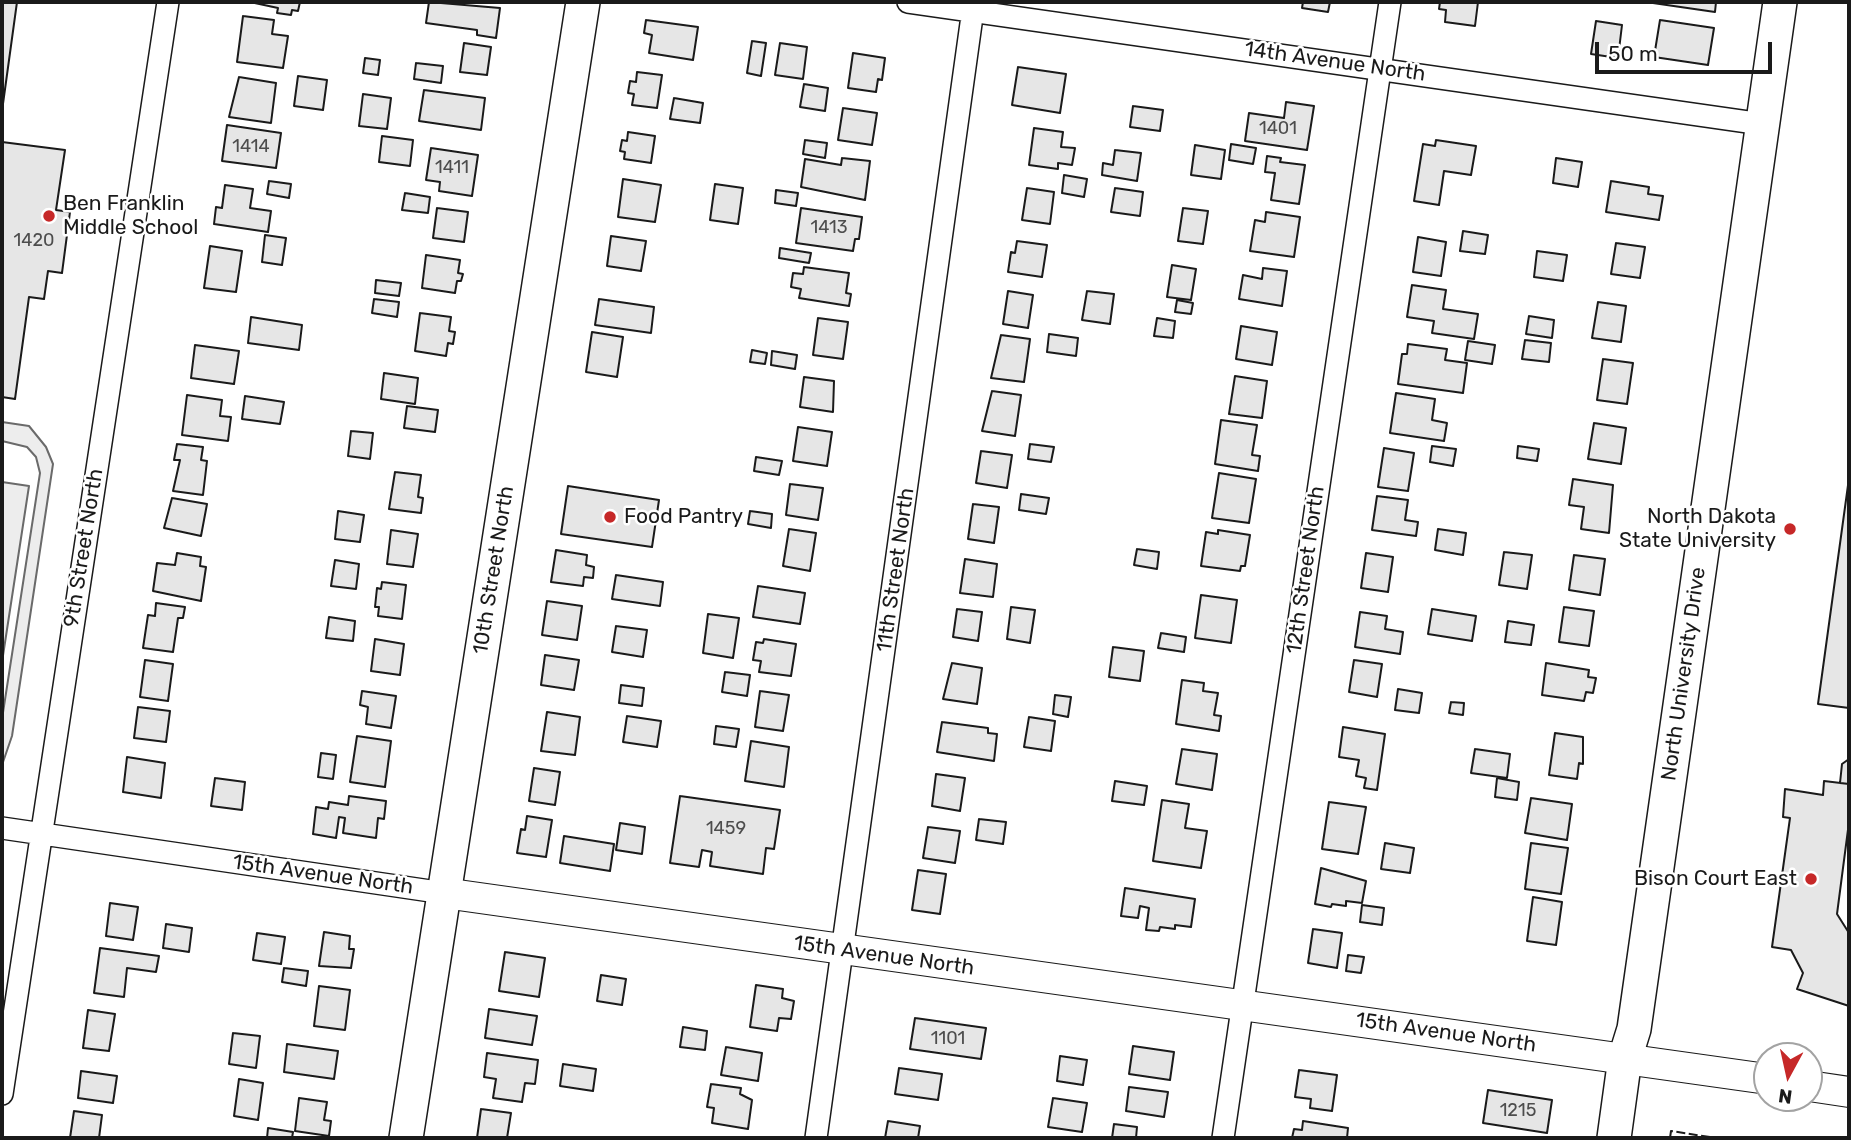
<!DOCTYPE html>
<html>
<head>
<meta charset="utf-8">
<style>
  body { margin:0 }
  #map { position:relative; width:1851px; height:1140px; overflow:hidden; background:#fff; font-family:Rubik,sans-serif }
  canvas { display:block }
  .frame { position:absolute; inset:0; border:4px solid #1a1a1a; pointer-events:none }
  .north { position:absolute; left:1753px; top:1042px; width:70px; height:70px; box-sizing:border-box; background:#fff; border:2px solid #a3a3a3; border-radius:50%; rotate:188deg; font-size:19px; font-weight:700; line-height:28px; text-align:center; color:#1a1a1a }
  .north::after { content:''; display:block; margin:auto; width:24px; height:32px; background:#c62828; clip-path:polygon(50% 0,100% 100%,50% 72%,0 100%) }
  .scale { position:absolute; left:1595px; top:42px; width:177px; height:32px; box-sizing:border-box; border:4px solid #1a1a1a; border-top:0; padding-left:9px; font-size:21px; line-height:24px; white-space:nowrap; color:#1a1a1a; -webkit-text-stroke:5px #fff; paint-order:stroke }
</style>
</head>
<body>
<div id="map">
<canvas width="1851" height="1140"></canvas>
<div class="frame"></div>
<div class="north">N</div>
<div class="scale">50 m</div>
</div>
<script>
const ctx = document.querySelector('canvas').getContext('2d');
ctx.lineJoin = 'round';
function paint(path, color) { ctx.fillStyle = color; ctx.fill(path, 'evenodd'); }
const shape = rows => new Path2D(rows.map(r => 'M' + r).join(''));
function strokePath(path, color, width, dash) { ctx.strokeStyle = color; ctx.lineWidth = width; ctx.lineCap = dash ? 'butt' : 'round'; ctx.setLineDash(dash || []); ctx.stroke(path); }
function write(font, color, halo, rows, align = 'center') {
  ctx.font = font + ' Rubik,sans-serif'; ctx.lineWidth = 5; ctx.setLineDash([]); ctx.textBaseline = 'middle'; ctx.strokeStyle = halo; ctx.fillStyle = color; for (const [text, x, y, turn = 0] of rows) {
    ctx.save(); ctx.translate(x, y); ctx.rotate((+turn || 0) * Math.PI / 180); ctx.textAlign = isNaN(turn) ? turn : align; if (halo) ctx.strokeText(text, 0, 0); ctx.fillText(text, 0, 0); ctx.restore();
  }
}
const green = shape([
  [2,422,29,426,46,447,53,464,12,736,2,765,2,719,40,473,36,457,27,447,2,441,2,422],
  [2,482,29,486,2,662,2,482]
]);
paint(green, '#ededed');
strokePath(green, '#6a6a6a', 2);
const building = shape([
  [2,2,17,2,2,111,2,2],
  [250,2,300,2,298,11,292,10,291,15,277,13,278,8,250,2],
  [429,2,500,8,496,38,477,35,477,30,426,23,429,2],
  [1303,2,1330,2,1328,12,1302,8,1303,2],
  [1440,2,1478,2,1475,26,1445,22,1446,10,1439,9,1440,2],
  [1646,2,1716,2,1715,12,1646,2],
  [243,16,274,20,272,34,288,36,283,68,237,62,243,16],
  [646,20,698,27,693,60,649,53,652,35,644,33,646,20],
  [1660,20,1714,28,1708,65,1654,57,1660,20],
  [1596,21,1622,25,1618,58,1591,54,1596,21],
  [752,41,766,43,761,76,747,73,752,41],
  [464,43,491,47,487,75,460,72,464,43],
  [780,43,807,47,803,79,775,75,780,43],
  [853,53,885,58,882,80,878,79,876,92,848,88,853,53],
  [365,58,380,60,378,75,363,73,365,58],
  [416,63,443,66,441,83,414,79,416,63],
  [1018,67,1066,74,1060,113,1012,105,1018,67],
  [637,72,662,75,657,108,632,105,634,94,628,93,630,81,636,82,637,72],
  [298,76,327,80,323,110,294,106,298,76],
  [239,77,276,83,271,123,229,117,239,77],
  [804,84,828,88,825,111,800,107,804,84],
  [424,90,485,98,481,130,419,121,424,90],
  [363,94,391,98,387,129,359,126,363,94],
  [674,98,703,103,700,123,670,119,674,98],
  [1286,102,1314,106,1307,150,1245,141,1249,113,1284,118,1286,102],
  [1133,106,1163,110,1160,131,1130,127,1133,106],
  [843,108,877,113,872,145,838,140,843,108],
  [227,125,281,133,276,168,222,161,227,125],
  [1034,128,1063,132,1061,147,1075,148,1072,165,1058,163,1058,169,1029,165,1034,128],
  [628,132,655,136,651,163,624,159,625,152,620,151,622,140,627,141,628,132],
  [382,136,413,140,410,166,379,162,382,136],
  [805,140,827,143,825,158,803,154,805,140],
  [1436,140,1476,146,1471,175,1444,171,1439,205,1414,201,1423,144,1435,146,1436,140],
  [2,142,65,150,56,210,70,212,62,273,48,271,44,299,29,297,15,399,2,397,2,142],
  [1231,144,1256,148,1253,164,1229,160,1231,144],
  [1195,145,1225,150,1221,179,1191,175,1195,145],
  [431,148,478,155,472,196,439,191,440,182,426,180,431,148],
  [1115,150,1141,153,1137,181,1102,175,1103,163,1113,165,1115,150],
  [1267,156,1281,158,1280,162,1305,165,1299,204,1271,200,1275,173,1265,172,1267,156],
  [842,158,870,161,865,200,801,187,805,159,841,165,842,158],
  [1556,158,1582,162,1578,187,1553,183,1556,158],
  [1064,175,1087,179,1084,197,1062,193,1064,175],
  [623,179,661,185,655,222,618,217,623,179],
  [269,181,291,184,289,198,267,194,269,181],
  [1611,181,1649,187,1648,194,1663,196,1659,220,1606,212,1611,181],
  [715,184,743,188,738,224,710,220,715,184],
  [225,185,253,189,250,208,271,211,268,232,214,224,216,207,222,208,225,185],
  [1027,188,1054,192,1050,224,1022,220,1027,188],
  [1115,188,1143,192,1140,216,1111,212,1115,188],
  [776,190,798,193,796,206,775,203,776,190],
  [405,193,430,197,428,213,402,210,405,193],
  [437,208,468,212,464,242,433,238,437,208],
  [801,208,862,217,859,239,855,239,853,251,796,243,801,208],
  [1183,208,1208,211,1203,244,1178,241,1183,208],
  [1266,212,1300,217,1294,257,1250,251,1255,220,1265,222,1266,212],
  [1463,231,1488,235,1485,254,1460,251,1463,231],
  [265,235,286,238,282,265,262,262,265,235],
  [611,236,646,241,641,271,607,266,611,236],
  [1418,237,1446,242,1441,276,1413,272,1418,237],
  [1017,241,1047,245,1042,277,1008,272,1011,252,1015,253,1017,241],
  [1616,243,1645,247,1640,278,1611,274,1616,243],
  [210,246,242,251,236,292,204,288,210,246],
  [780,248,811,253,809,263,779,258,780,248],
  [1537,251,1567,255,1563,281,1534,277,1537,251],
  [426,255,460,260,458,273,463,274,461,281,457,281,455,293,422,288,426,255],
  [1172,265,1196,269,1191,300,1167,297,1172,265],
  [804,267,849,273,846,293,851,294,849,306,799,298,801,289,791,287,793,273,803,274,804,267],
  [1263,268,1287,271,1282,306,1239,299,1243,275,1262,279,1263,268],
  [376,280,401,283,399,296,375,293,376,280],
  [1412,285,1446,290,1443,309,1478,314,1474,339,1432,333,1434,321,1407,317,1412,285],
  [1008,291,1033,295,1028,328,1003,324,1008,291],
  [1087,291,1114,294,1110,324,1082,320,1087,291],
  [374,299,399,302,397,317,372,313,374,299],
  [599,299,654,307,651,333,595,325,599,299],
  [1177,300,1193,303,1191,314,1175,312,1177,300],
  [1598,302,1626,306,1621,342,1592,338,1598,302],
  [420,313,451,317,449,331,455,332,453,344,448,343,446,356,415,351,420,313],
  [1529,316,1554,320,1552,338,1526,334,1529,316],
  [251,317,302,325,299,350,248,343,251,317],
  [818,318,848,322,843,359,813,355,818,318],
  [1157,318,1175,321,1173,338,1154,336,1157,318],
  [1241,326,1277,332,1272,365,1236,359,1241,326],
  [592,332,623,337,617,377,586,372,592,332],
  [1049,334,1078,338,1076,356,1047,352,1049,334],
  [1001,335,1030,339,1024,382,991,378,1001,335],
  [1525,340,1551,343,1549,362,1522,359,1525,340],
  [1468,341,1495,345,1492,364,1465,360,1468,341],
  [1408,344,1447,349,1445,360,1467,363,1463,393,1398,384,1402,354,1407,354,1408,344],
  [195,345,239,351,234,384,191,378,195,345],
  [752,350,767,353,765,364,750,362,752,350],
  [772,351,797,355,795,369,771,365,772,351],
  [1603,359,1633,363,1627,404,1597,400,1603,359],
  [384,373,418,378,415,404,381,399,384,373],
  [1235,376,1267,381,1262,418,1229,414,1235,376],
  [804,377,834,381,833,412,800,407,804,377],
  [992,391,1021,395,1015,436,982,431,992,391],
  [1396,393,1435,399,1432,420,1447,423,1444,441,1390,433,1396,393],
  [187,395,222,400,220,416,231,417,228,441,182,435,187,395],
  [245,396,284,402,280,424,242,419,245,396],
  [407,406,438,410,435,432,404,428,407,406],
  [1221,420,1257,425,1252,455,1260,456,1258,471,1215,464,1221,420],
  [1594,423,1626,428,1621,464,1588,459,1594,423],
  [798,427,832,432,827,466,793,461,798,427],
  [351,431,373,433,370,459,348,456,351,431],
  [177,444,203,447,201,460,207,461,203,495,173,491,180,460,174,460,177,444],
  [1030,444,1054,447,1051,462,1028,459,1030,444],
  [1432,446,1456,449,1453,466,1430,462,1432,446],
  [1518,446,1539,449,1537,461,1517,458,1518,446],
  [1384,448,1414,453,1408,491,1378,487,1384,448],
  [981,451,1012,455,1007,488,976,483,981,451],
  [756,457,782,461,779,475,754,471,756,457],
  [395,472,421,475,418,497,423,498,421,513,389,509,395,472],
  [1219,473,1256,479,1249,523,1212,518,1219,473],
  [1849,478,1849,708,1818,704,1849,478],
  [1573,479,1613,485,1609,533,1581,529,1584,507,1569,505,1573,479],
  [790,484,823,488,818,520,786,515,790,484],
  [568,486,659,500,652,547,561,534,568,486],
  [1021,494,1049,498,1046,514,1019,510,1021,494],
  [1377,496,1408,500,1405,520,1418,522,1416,536,1372,530,1377,496],
  [172,498,207,504,201,536,164,528,172,498],
  [973,504,999,507,994,543,968,539,973,504],
  [338,511,364,515,360,542,335,539,338,511],
  [750,511,772,514,771,528,748,524,750,511],
  [789,529,816,533,810,571,783,566,789,529],
  [1438,529,1466,533,1463,555,1435,550,1438,529],
  [391,530,418,534,413,567,387,564,391,530],
  [1218,530,1250,535,1245,566,1241,566,1240,571,1201,566,1206,532,1218,534,1218,530],
  [1137,549,1159,552,1157,569,1134,565,1137,549],
  [556,550,587,555,586,565,594,567,593,578,584,577,583,586,551,582,556,550],
  [1504,552,1532,555,1527,589,1499,585,1504,552],
  [177,553,201,557,200,566,206,567,201,601,153,591,157,563,175,565,177,553],
  [1366,553,1393,557,1388,592,1361,588,1366,553],
  [1574,555,1605,559,1600,595,1569,590,1574,555],
  [965,559,997,564,993,597,960,593,965,559],
  [335,560,359,564,356,589,331,586,335,560],
  [616,575,663,582,660,606,612,599,616,575],
  [382,582,406,585,402,619,378,616,379,607,375,607,377,588,381,589,382,582],
  [758,586,805,593,800,624,753,617,758,586],
  [1201,595,1237,600,1231,643,1195,638,1201,595],
  [547,601,582,606,577,640,542,635,547,601],
  [156,603,185,607,183,618,178,618,173,652,143,648,148,615,155,616,156,603],
  [1011,607,1035,610,1030,643,1007,639,1011,607],
  [1564,607,1594,611,1589,646,1559,642,1564,607],
  [957,609,982,612,978,641,953,637,957,609],
  [1432,609,1476,616,1472,641,1428,634,1432,609],
  [1360,612,1387,616,1385,629,1403,632,1400,654,1355,647,1360,612],
  [708,614,739,618,733,658,703,653,708,614],
  [329,617,355,621,353,641,326,638,329,617],
  [1508,621,1534,625,1531,645,1505,642,1508,621],
  [616,626,647,630,643,657,612,652,616,626],
  [1161,633,1186,637,1184,652,1158,648,1161,633],
  [375,639,404,644,400,675,371,671,375,639],
  [764,639,796,644,791,676,759,672,761,661,753,660,756,642,763,643,764,639],
  [1113,647,1144,651,1140,681,1109,677,1113,647],
  [545,655,579,660,574,690,541,685,545,655],
  [145,660,173,664,168,701,140,697,145,660],
  [1354,660,1382,664,1377,697,1349,692,1354,660],
  [952,663,982,668,977,704,943,699,952,663],
  [1546,663,1589,670,1588,677,1596,678,1593,693,1586,692,1584,701,1542,695,1546,663],
  [725,672,750,675,747,696,722,692,725,672],
  [1182,680,1204,683,1203,691,1218,693,1214,715,1221,716,1219,731,1176,724,1182,680],
  [621,685,644,688,642,706,619,703,621,685],
  [1398,689,1422,693,1419,713,1395,710,1398,689],
  [362,691,396,696,391,728,366,724,368,707,360,705,362,691],
  [760,691,789,695,783,731,755,727,760,691],
  [1055,695,1071,697,1068,717,1053,714,1055,695],
  [1451,702,1464,703,1463,715,1449,713,1451,702],
  [138,707,170,711,166,742,134,738,138,707],
  [547,712,580,717,575,755,541,751,547,712],
  [627,716,661,721,657,747,623,742,627,716],
  [1029,717,1055,721,1051,751,1024,747,1029,717],
  [942,722,988,728,988,733,997,734,994,761,937,752,942,722],
  [716,726,739,729,736,747,714,744,716,726],
  [1343,727,1385,734,1377,790,1364,788,1366,778,1356,776,1359,760,1339,757,1343,727],
  [1555,733,1583,737,1583,764,1579,763,1577,779,1549,775,1555,733],
  [357,736,391,741,385,787,350,782,357,736],
  [751,741,789,747,784,787,745,781,751,741],
  [1182,749,1217,754,1212,790,1176,784,1182,749],
  [1475,749,1510,754,1507,778,1471,773,1475,749],
  [321,753,336,755,333,779,318,777,321,753],
  [127,757,165,763,161,798,123,792,127,757],
  [1849,759,1849,784,1840,783,1842,764,1849,759],
  [534,768,560,772,555,805,529,801,534,768],
  [936,774,965,778,960,811,932,806,936,774],
  [215,778,245,782,242,810,211,806,215,778],
  [1497,778,1519,782,1517,800,1495,797,1497,778],
  [1115,781,1147,786,1144,805,1112,801,1115,781],
  [1824,781,1849,784,1849,822,1837,914,1849,933,1849,1006,1797,989,1803,973,1791,950,1772,947,1790,818,1783,817,1785,789,1823,795,1824,781],
  [349,796,386,801,384,819,378,818,376,838,343,833,345,818,339,817,336,838,313,834,316,807,328,809,329,802,348,805,349,796],
  [680,796,780,810,774,849,766,848,763,874,710,866,712,852,702,850,699,867,670,863,680,796],
  [1531,798,1572,804,1567,840,1525,833,1531,798],
  [1162,800,1189,804,1185,828,1207,831,1201,868,1153,861,1162,800],
  [1329,802,1366,807,1358,854,1322,849,1329,802],
  [527,816,552,820,546,857,517,853,521,829,525,830,527,816],
  [979,819,1006,822,1003,844,976,840,979,819],
  [620,823,645,827,642,854,616,850,620,823],
  [928,827,960,831,955,863,923,858,928,827],
  [564,836,614,844,610,871,560,863,564,836],
  [1385,843,1414,848,1410,873,1381,869,1385,843],
  [1531,843,1568,848,1561,894,1525,889,1531,843],
  [1321,868,1366,881,1362,903,1346,901,1346,906,1332,904,1331,907,1315,904,1321,868],
  [918,870,946,874,940,914,912,910,918,870],
  [1125,888,1195,899,1191,927,1175,925,1175,929,1160,927,1159,931,1146,930,1149,908,1140,906,1138,918,1121,916,1125,888],
  [1533,897,1562,902,1556,945,1527,941,1533,897],
  [110,903,138,907,133,940,106,936,110,903],
  [1362,905,1384,908,1382,925,1360,922,1362,905],
  [166,924,192,928,189,952,163,948,166,924],
  [1313,929,1342,933,1337,968,1308,963,1313,929],
  [324,932,350,936,349,949,354,949,351,968,319,966,324,932],
  [257,933,285,937,281,964,253,960,257,933],
  [100,948,159,956,156,972,127,968,124,997,94,993,100,948],
  [505,952,545,958,539,997,499,991,505,952],
  [1348,955,1364,957,1361,973,1346,971,1348,955],
  [284,968,308,971,306,986,282,982,284,968],
  [601,975,626,979,622,1005,597,1001,601,975],
  [756,985,783,989,782,998,794,1001,791,1019,779,1018,777,1031,750,1027,756,985],
  [319,986,350,990,345,1030,314,1026,319,986],
  [489,1009,537,1016,532,1045,485,1038,489,1009],
  [88,1010,115,1014,109,1051,83,1048,88,1010],
  [915,1018,986,1028,981,1059,910,1049,915,1018],
  [683,1027,707,1031,705,1050,680,1047,683,1027],
  [233,1033,260,1036,256,1068,229,1064,233,1033],
  [287,1044,338,1051,334,1079,284,1072,287,1044],
  [1133,1046,1174,1052,1170,1080,1129,1074,1133,1046],
  [726,1047,762,1053,758,1081,721,1075,726,1047],
  [487,1053,538,1060,535,1084,525,1083,522,1102,493,1098,496,1079,484,1077,487,1053],
  [1060,1056,1087,1060,1083,1085,1057,1081,1060,1056],
  [563,1064,596,1069,593,1091,560,1086,563,1064],
  [899,1068,942,1074,938,1100,895,1094,899,1068],
  [1299,1070,1337,1075,1332,1111,1310,1108,1311,1099,1295,1097,1299,1070],
  [81,1071,117,1076,113,1103,78,1098,81,1071],
  [239,1079,263,1083,258,1120,234,1116,239,1079],
  [711,1084,741,1088,740,1094,752,1100,748,1129,712,1123,714,1108,707,1107,711,1084],
  [1129,1087,1168,1092,1164,1117,1126,1111,1129,1087],
  [1488,1090,1552,1100,1547,1133,1483,1123,1488,1090],
  [299,1098,327,1102,324,1120,331,1121,329,1136,295,1131,299,1098],
  [1053,1098,1087,1103,1082,1132,1048,1127,1053,1098],
  [481,1109,511,1113,507,1138,477,1138,481,1109],
  [74,1111,102,1115,99,1138,70,1138,74,1111],
  [888,1121,920,1126,918,1138,885,1138,888,1121],
  [1303,1121,1348,1128,1347,1138,1292,1138,1294,1129,1302,1130,1303,1121],
  [1114,1124,1137,1127,1136,1138,1112,1138,1114,1124],
  [268,1128,293,1132,292,1138,267,1138,268,1128]
]);
paint(building, '#e6e6e6');
strokePath(building, '#1a1a1a', 2);
const street = shape([
  [908,2,1762,124],
  [2,828,444,893],
  [2,1094,168,2],
  [816,1138,974,2],
  [1223,1138,1390,2]
]);
const secondary = shape([
  [444,893,1767,1079],
  [1809,1086,1849,1092]
]);
const primary = shape([
  [406,1138,583,2],
  [1614,1138,1625,1058,1634,1029,1780,2]
]);
strokePath(street, '#1a1a1a', 24);
strokePath(secondary, '#1a1a1a', 32);
strokePath(primary, '#1a1a1a', 36);
strokePath(street, '#fff', 21);
strokePath(secondary, '#fff', 30);
strokePath(primary, '#fff', 33);
strokePath(shape([
  [1670,1138,1671,1131,1716,1138]
]), '#1a1a1a', 2, [9, 3.5]);
for (const [x, y, r, color] of [
  [49,216,7,"#c62828"],
  [610,517,7,"#c62828"],
  [1790,529,7,"#c62828"],
  [1811,879,7,"#c62828"]
]) { const dot = new Path2D(); dot.arc(x, y, r, 0, 2 * Math.PI); ctx.fillStyle = color; ctx.fill(dot); strokePath(dot, '#fff', 2.5); }
write('18px', '#4d4d4d', null, [
  ["1401",1278,129],
  ["1414",251,147],
  ["1411",452,168],
  ["1413",829,228],
  ["1420",34,241],
  ["1459",726,829],
  ["1101",948,1039],
  ["1215",1518,1111]
]);
write('21px', '#1a1a1a', '#fff', [
  ["14th Avenue North",1335,62,8],
  ["9th Street North",84,548,-81],
  ["10th Street North",494,570,-81],
  ["11th Street North",896,570,-82],
  ["12th Street North",1306,570,-82],
  ["North University Drive",1684,674,-82],
  ["15th Avenue North",323,875,8],
  ["15th Avenue North",884,956,8],
  ["15th Avenue North",1446,1033,8]
]);
write('21px', '#1a1a1a', '#fff', [
  ["Ben Franklin",63,204],
  ["Middle School",63,228],
  ["Food Pantry",624,517],
  ["North Dakota",1776,517,"right"],
  ["State University",1776,541,"right"],
  ["Bison Court East",1797,879,"right"]
], 'left');
</script>
</body>
</html>
